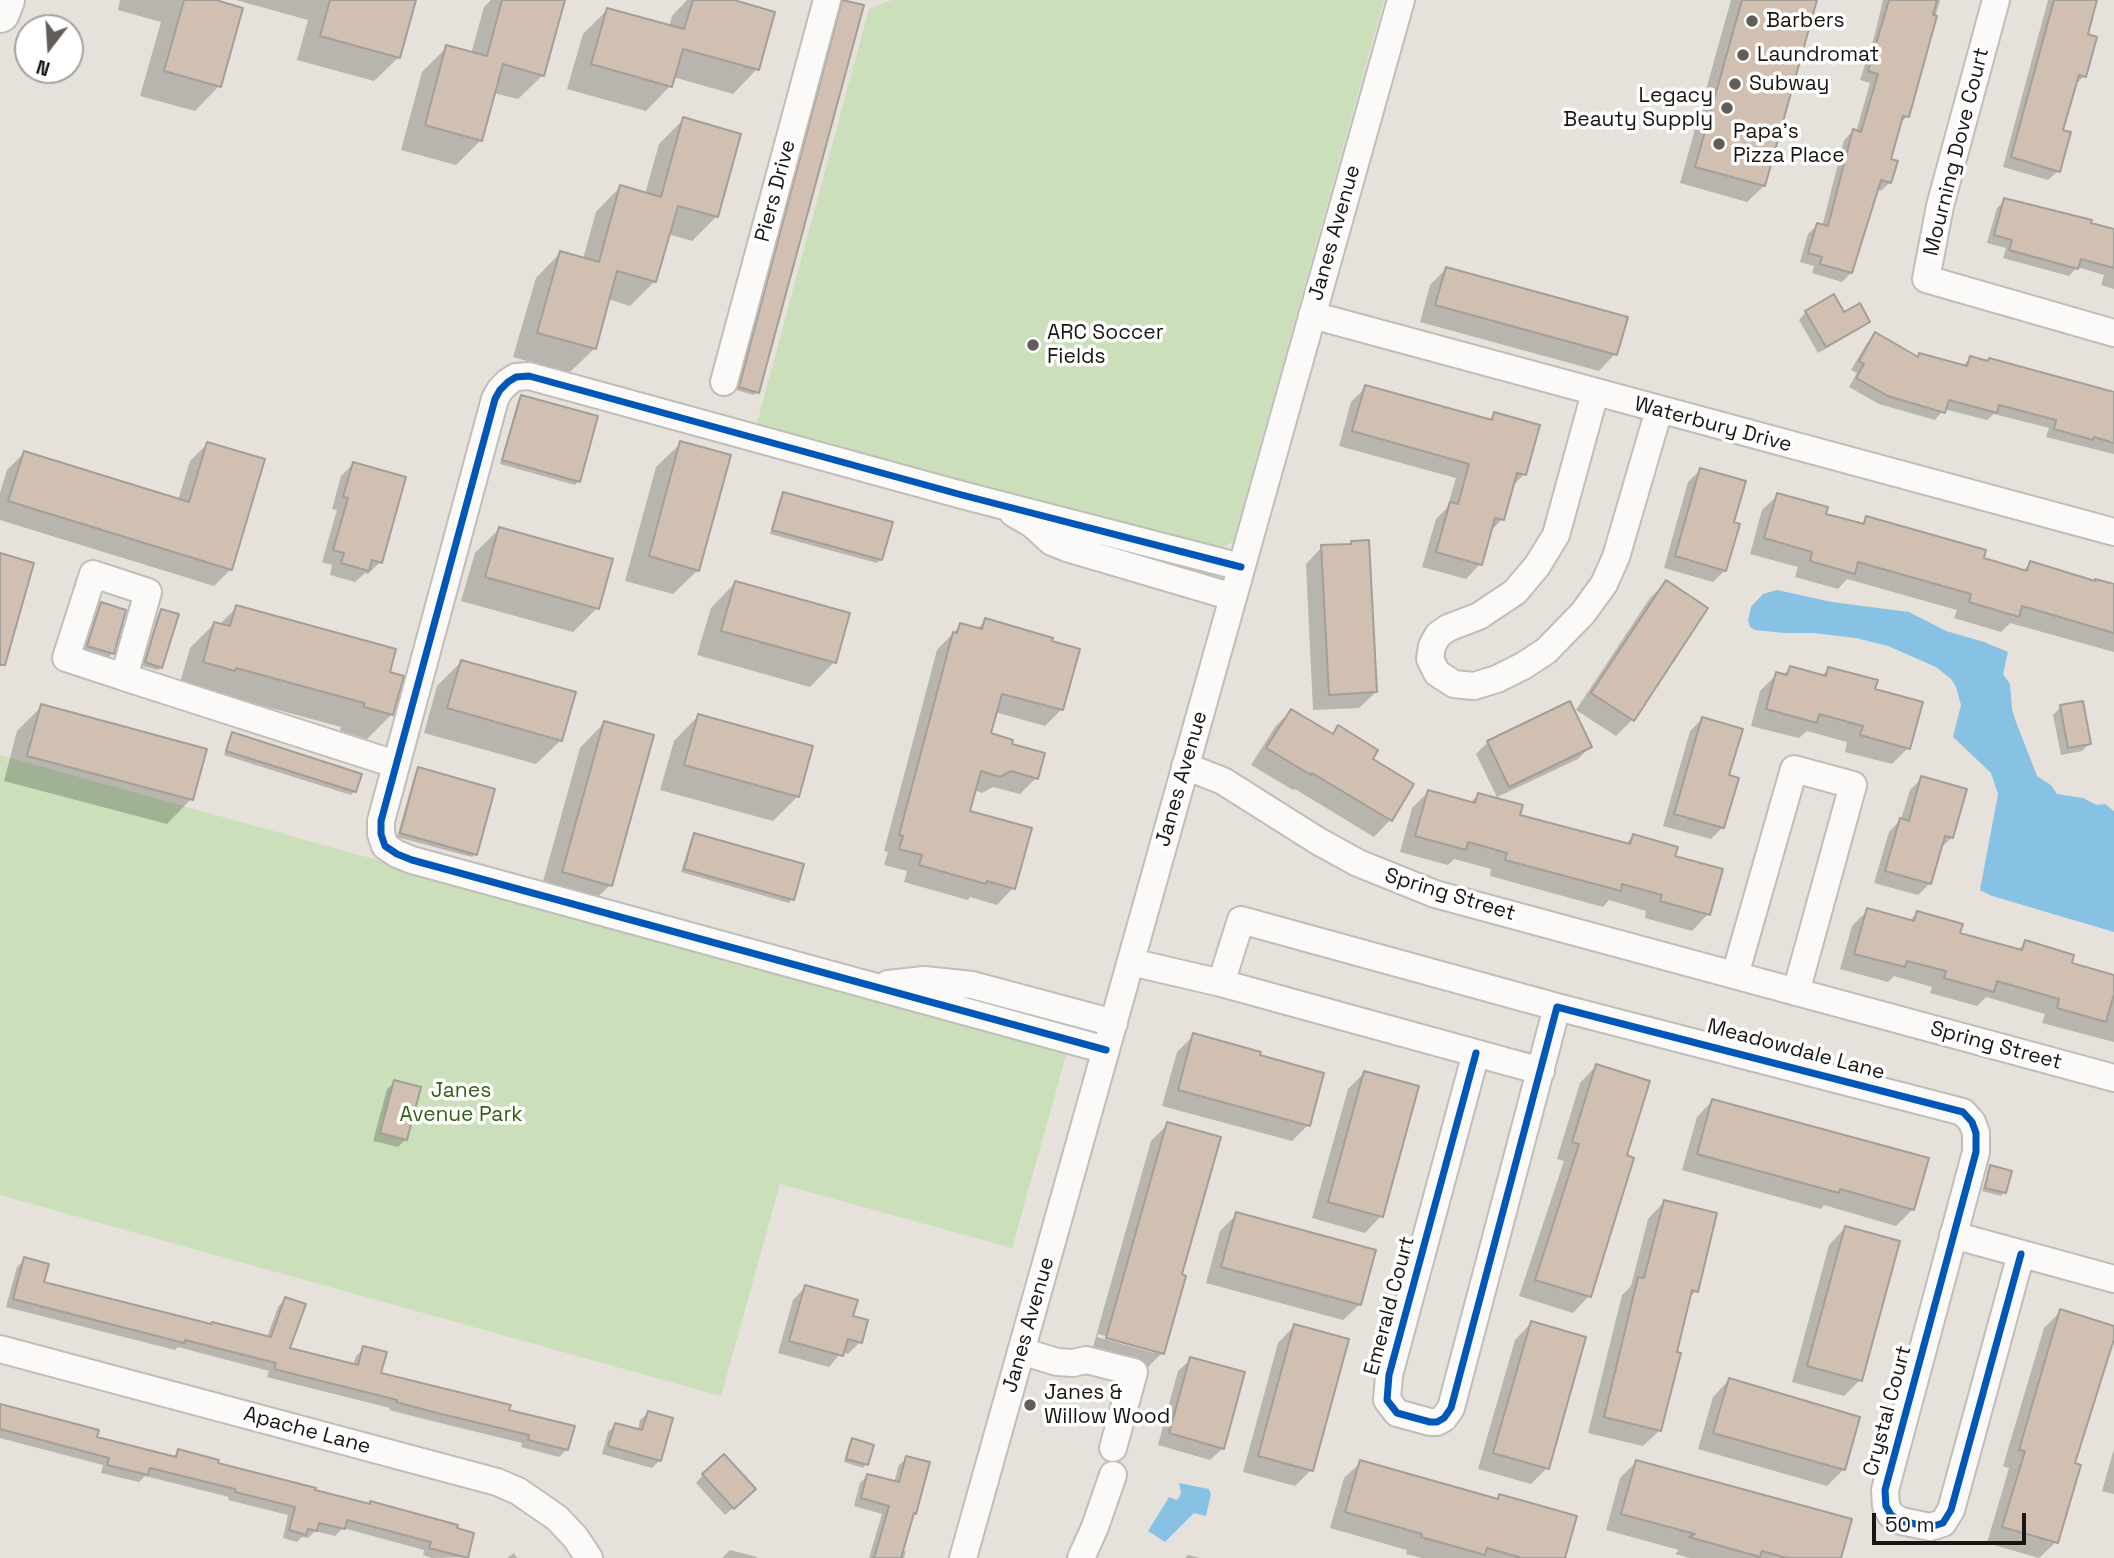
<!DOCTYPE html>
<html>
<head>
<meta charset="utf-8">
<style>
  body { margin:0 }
  #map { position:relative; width:2114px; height:1558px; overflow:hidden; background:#e6e1da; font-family:"Space Grotesk",sans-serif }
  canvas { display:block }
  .north { position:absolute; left:14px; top:14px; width:70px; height:70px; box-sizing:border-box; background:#fff; border:2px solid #a3a2a0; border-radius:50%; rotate:197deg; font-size:19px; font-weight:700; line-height:28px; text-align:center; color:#191612 }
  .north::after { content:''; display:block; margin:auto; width:24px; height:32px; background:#615d58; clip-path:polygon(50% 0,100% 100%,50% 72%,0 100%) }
  .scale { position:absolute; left:1872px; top:1513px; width:154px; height:32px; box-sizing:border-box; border:4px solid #191612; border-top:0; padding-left:9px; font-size:21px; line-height:24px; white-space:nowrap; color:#191612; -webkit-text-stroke:5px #fff; paint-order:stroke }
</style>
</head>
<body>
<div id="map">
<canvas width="2114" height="1558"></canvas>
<div class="north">N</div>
<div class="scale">50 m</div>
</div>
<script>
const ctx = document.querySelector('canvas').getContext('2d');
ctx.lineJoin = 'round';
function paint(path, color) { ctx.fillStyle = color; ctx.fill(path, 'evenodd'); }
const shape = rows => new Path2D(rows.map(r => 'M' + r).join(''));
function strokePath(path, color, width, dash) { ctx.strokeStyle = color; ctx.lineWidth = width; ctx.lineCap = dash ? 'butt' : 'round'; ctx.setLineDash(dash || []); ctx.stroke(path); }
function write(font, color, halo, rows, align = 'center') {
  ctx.font = font + ' "Space Grotesk",sans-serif'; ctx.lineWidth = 7; ctx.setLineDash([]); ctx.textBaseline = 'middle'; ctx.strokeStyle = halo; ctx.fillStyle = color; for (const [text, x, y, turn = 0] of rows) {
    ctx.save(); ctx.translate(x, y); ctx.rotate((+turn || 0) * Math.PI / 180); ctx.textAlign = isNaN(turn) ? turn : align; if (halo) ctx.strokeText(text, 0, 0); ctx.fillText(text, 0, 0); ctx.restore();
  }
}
paint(shape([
  [892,0,1384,0,1233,542,1211,552,757,423,869,9],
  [0,755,1067,1052,1012,1248,780,1184,721,1396,0,1195]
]), '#cadfba');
paint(shape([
  [1777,590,1832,602,1909,612,1946,631,1984,642,2008,652,2003,674,2010,684,2012,709,2016,722,2037,776,2051,785,2057,794,2083,798,2097,805,2105,804,2114,811,2114,932,1992,896,1980,890,1998,794,1991,773,1953,737,1961,705,1956,687,1951,679,1936,667,1888,646,1856,638,1813,633,1784,633,1755,630,1750,627,1748,621,1751,607,1763,594],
  [1179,1483,1209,1489,1211,1494,1206,1516,1194,1513,1165,1542,1148,1531,1169,1497,1176,1500,1179,1498,1181,1492]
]), '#87c2e4');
paint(shape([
  [120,0,209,0,219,86,195,111,140,96,161,22,118,10],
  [236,0,409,0,399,57,374,81,297,60,308,20],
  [491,0,563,0,543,75,518,99,494,93,481,140,456,165,401,150,422,72,447,47,471,54,484,7],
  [687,0,727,0,757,69,733,94,673,77,670,86,646,111,567,89,583,34,608,9,669,27,672,16],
  [1731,0,1815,0,1764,186,1747,202,1680,183],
  [1883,0,1940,0,1907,116,1899,125,1889,160,1890,182,1881,191,1876,189,1851,273,1842,282,1812,273,1814,266,1800,262,1808,234,1817,225,1822,227,1844,140,1853,131,1856,132,1870,83,1860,80,1875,34],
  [2048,0,2096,0,2086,36,2084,76,2075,85,2061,131,2058,171,2048,180,2003,167],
  [843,1,757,392,754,395,736,390,839,5],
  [684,119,717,216,692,241,668,234,655,281,630,306,608,299,594,349,569,373,513,357,536,278,560,253,583,259,596,212,620,187,645,194,659,144],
  [2005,200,2114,231,2114,289,2101,285,2104,275,2077,267,2069,276,2003,258,2006,248,1987,243,1997,208],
  [1447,268,1615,354,1599,371,1420,322,1430,285],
  [1806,312,1843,314,1868,321,1860,329,1818,353,1799,320],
  [1876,334,1916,358,1919,354,1962,367,1970,358,2114,394,2114,454,2046,437,2049,428,1994,414,1987,420,1944,409,1935,420,1879,404,1849,387,1857,373,1851,370,1867,343],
  [1366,387,1488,421,1494,414,1524,474,1512,487,1502,519,1490,532,1480,564,1466,579,1422,567,1436,519,1447,508,1456,478,1339,446,1351,402],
  [522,397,578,481,575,485,500,464,518,400],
  [681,443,698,570,673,594,625,581,656,467],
  [207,444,231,569,214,586,0,520,0,493,7,470,24,453,178,500,190,461],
  [353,464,380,562,368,574,365,573,355,582,330,575,332,565,322,562,337,510,332,509,341,476],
  [1700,470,1732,523,1725,570,1713,582,1664,568,1688,482],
  [783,494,881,559,877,563,770,534,780,498],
  [1778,495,1824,515,1860,525,1867,518,1982,559,2022,571,2031,563,2094,582,2114,586,2114,652,2010,623,2001,632,1954,618,1957,610,1847,579,1838,589,1795,577,1798,567,1750,554,1762,510],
  [499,529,597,608,573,632,461,601,475,553],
  [1352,543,1376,692,1359,708,1313,710,1306,564,1322,547,1349,546],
  [1666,582,1706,608,1632,720,1616,736,1576,710,1650,598],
  [735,583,834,662,810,687,697,655,711,608],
  [101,604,112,653,109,657,84,649,98,608],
  [237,607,388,673,392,714,367,739,340,731,341,727,212,692,179,686,190,648,214,624,219,625],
  [161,611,161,667,158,670,142,666,158,614],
  [986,620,1078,650,1061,710,1045,726,995,712,989,735,1036,778,1020,794,993,787,982,793,974,790,968,812,1013,888,997,905,970,897,968,900,904,882,907,871,884,865,888,852,884,851,937,650,961,625,977,629],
  [461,662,561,740,536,764,424,733,437,686],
  [1790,668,1821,676,1829,669,1873,690,1908,748,1892,764,1845,752,1847,742,1807,731,1799,738,1751,726,1760,691,1777,674,1782,676],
  [42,706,191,799,167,824,4,781,17,731],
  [2061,707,2090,743,2082,751,2061,755,2053,715],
  [1291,711,1331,735,1338,727,1370,759,1412,785,1390,820,1374,837,1295,789,1293,790,1251,765,1275,727],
  [698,716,798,796,773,821,660,790,674,741],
  [1703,718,1727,776,1723,827,1711,839,1663,826,1690,731],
  [604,723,610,885,586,909,539,896,580,748],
  [233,734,355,791,351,795,224,755,229,738],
  [1488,742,1590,747,1578,759,1497,797,1476,754],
  [418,769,475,854,472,857,397,837,415,773],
  [1922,778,1952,837,1939,850,1930,883,1918,895,1874,883,1889,832,1901,819,1910,790],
  [1429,791,1470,803,1478,795,1518,816,1625,845,1633,836,1708,914,1692,931,1645,918,1646,911,1609,900,1603,907,1490,876,1491,869,1454,859,1448,865,1400,852,1412,808],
  [695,835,792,899,789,903,681,872,691,839],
  [1868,910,1909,921,1917,913,1958,935,2017,951,2026,942,2070,964,2114,977,2114,1042,2042,1023,2045,1014,1986,997,1977,1006,1930,993,1932,987,1894,976,1888,982,1840,969,1852,926],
  [1194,1035,1258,1056,1308,1125,1292,1141,1162,1106,1177,1052],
  [1596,1066,1625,1157,1589,1296,1573,1313,1519,1296,1564,1161,1557,1159,1580,1083],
  [1364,1073,1381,1216,1365,1233,1312,1218,1348,1089],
  [395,1082,406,1139,398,1147,373,1141,387,1089],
  [1713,1100,1913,1209,1896,1226,1824,1205,1821,1209,1682,1170,1697,1117],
  [1168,1124,1180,1275,1162,1353,1146,1369,1091,1354,1151,1141],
  [1098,1334,1154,1349,1154,1353,1097,1337],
  [1991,1167,2004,1192,2001,1196,1982,1191,1988,1170],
  [1664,1202,1696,1291,1688,1299,1660,1430,1643,1446,1588,1433,1622,1295,1631,1286,1648,1219],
  [1237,1214,1360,1304,1343,1320,1206,1283,1220,1231],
  [1845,1228,1860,1380,1844,1396,1792,1382,1829,1245],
  [25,1259,42,1283,210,1326,267,1337,278,1307,285,1299,288,1350,353,1366,356,1356,364,1348,379,1375,507,1411,567,1449,559,1457,521,1447,522,1443,428,1420,389,1410,390,1408,267,1377,269,1371,178,1347,175,1350,6,1307,17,1267],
  [805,1287,851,1317,860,1342,848,1354,842,1352,829,1367,778,1353,793,1300],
  [2061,1311,2114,1327,2114,1332,2073,1464,2056,1542,2039,1558,1987,1543,2009,1468,2003,1466,2044,1328],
  [1531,1323,1547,1468,1531,1484,1478,1469,1515,1340],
  [1294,1326,1311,1470,1295,1486,1243,1472,1278,1343],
  [1191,1359,1223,1448,1210,1460,1158,1445,1178,1371],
  [1729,1380,1844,1469,1827,1486,1698,1449,1713,1397],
  [0,1405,95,1439,172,1458,179,1451,313,1491,369,1505,371,1503,466,1557,432,1558,423,1555,424,1550,343,1528,335,1536,315,1531,308,1538,302,1537,297,1542,283,1538,288,1515,228,1500,229,1497,145,1476,139,1482,101,1473,103,1465,0,1438],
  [648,1413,660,1460,652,1468,602,1454,608,1432,616,1425,638,1430,640,1420],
  [852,1440,866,1464,863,1468,844,1462,849,1444],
  [2114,1449,2114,1494,2102,1491],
  [907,1458,902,1550,906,1551,904,1558,869,1558,882,1514,854,1506,860,1483,868,1475,894,1483,899,1465],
  [1361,1462,1496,1500,1500,1496,1563,1558,1422,1558,1406,1554,1407,1550,1330,1528,1344,1478],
  [1636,1462,1840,1558,1690,1558,1675,1554,1679,1550,1606,1530,1620,1478],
  [703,1475,746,1496,725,1515,696,1483],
  [730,1550,757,1557,756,1558,722,1558],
  [514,1553,517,1558,507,1558],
  [1188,1555,1200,1558,1185,1558]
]), '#0003');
const building = shape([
  [184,0,216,0,243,8,221,87,164,71,184,0],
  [330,0,416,0,400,58,320,36,330,0],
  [502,0,565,0,544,76,503,64,482,141,425,125,446,45,487,56,502,0],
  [693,0,734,0,775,12,759,70,683,49,672,87,591,64,607,8,684,29,693,0],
  [842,0,864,5,759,393,739,387,842,0],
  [1742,0,1817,0,1765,186,1695,167,1742,0],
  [1889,0,1937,0,1933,15,1937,16,1909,117,1903,116,1891,159,1898,161,1891,183,1881,180,1852,273,1820,264,1822,257,1808,253,1817,223,1828,226,1853,129,1861,132,1878,74,1868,71,1889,0],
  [2054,0,2097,0,2088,34,2097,37,2086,77,2079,75,2063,130,2071,132,2060,172,2011,157,2054,0],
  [683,117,741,134,718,217,678,206,656,282,617,271,596,349,537,333,560,251,599,262,620,185,661,197,683,117],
  [2004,198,2092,220,2091,223,2114,229,2114,268,2081,259,2078,269,2009,250,2012,240,1994,235,2004,198],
  [1446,267,1628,317,1617,355,1435,305,1446,267],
  [1834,294,1844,312,1860,303,1870,322,1826,347,1805,311,1834,294],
  [1875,332,1918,357,1919,353,1967,366,1970,356,1988,361,1989,358,2114,392,2114,443,2094,437,2093,440,2054,429,2056,420,1999,405,1997,413,1949,400,1945,413,1888,396,1856,378,1864,364,1859,361,1875,332],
  [1365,385,1492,420,1494,412,1540,425,1526,475,1517,473,1504,520,1495,518,1482,565,1436,552,1450,502,1458,504,1469,464,1352,431,1365,385],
  [521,395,598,416,580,482,502,460,521,395],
  [680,441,731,455,699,571,649,556,680,441],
  [207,442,265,459,232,570,8,501,24,451,189,502,207,442],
  [353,462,406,477,382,563,372,560,369,571,341,563,344,553,333,550,348,498,343,497,353,462],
  [1700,468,1746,481,1734,522,1740,524,1726,571,1675,556,1700,468],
  [783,492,893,522,882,560,772,530,783,492],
  [1777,493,1828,507,1826,514,1864,524,1866,516,1986,550,1984,558,2027,571,2030,561,2095,581,2095,579,2114,584,2114,633,2022,606,2019,617,1969,602,1971,594,1858,562,1855,574,1810,561,1812,552,1764,538,1777,493],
  [499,527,613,559,599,609,485,577,499,527],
  [1369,540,1377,692,1329,695,1321,545,1351,544,1351,541,1369,540],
  [0,553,34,563,5,665,0,665,0,553],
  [1666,580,1708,608,1634,721,1591,693,1666,580],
  [735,581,850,613,836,663,721,631,735,581],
  [101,602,126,610,114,654,87,646,101,602],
  [236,605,396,649,390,672,404,676,393,715,364,707,364,703,236,668,235,671,203,662,214,622,230,626,236,605],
  [161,609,179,614,162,668,145,662,161,609],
  [985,618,1053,638,1052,641,1080,649,1063,710,1002,694,991,733,1013,740,1012,744,1045,753,1038,779,1011,771,1000,777,981,771,970,811,1032,828,1015,889,987,881,986,884,919,865,922,855,899,849,903,836,899,835,953,632,957,633,960,623,982,629,985,618],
  [461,660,576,692,562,741,447,708,461,660],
  [1790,666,1826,676,1828,667,1878,680,1875,689,1923,702,1910,749,1860,735,1863,726,1819,714,1817,723,1766,709,1776,672,1787,675,1790,666],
  [1570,701,1592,747,1509,787,1487,741,1570,701],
  [2083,701,2091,744,2068,748,2060,705,2083,701],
  [41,704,207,749,193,800,27,756,41,704],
  [1291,709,1333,734,1338,725,1378,750,1373,759,1414,784,1392,821,1312,773,1311,775,1266,748,1291,709],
  [698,714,813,746,799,797,684,765,698,714],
  [1702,717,1743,729,1729,775,1739,778,1724,828,1674,814,1702,717],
  [604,721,654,735,612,886,562,872,604,721],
  [232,732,362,774,356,792,226,751,232,732],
  [418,767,495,789,477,855,400,833,418,767],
  [1921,776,1967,789,1953,838,1945,836,1931,884,1885,871,1900,818,1909,821,1921,776],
  [1428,790,1475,803,1478,793,1523,805,1520,815,1630,844,1633,834,1678,847,1675,856,1723,869,1710,915,1660,901,1662,895,1622,884,1621,891,1505,860,1507,853,1468,842,1466,850,1415,836,1428,790],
  [694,833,804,864,794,900,684,869,694,833],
  [1867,908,1914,921,1917,911,1963,924,1960,933,2022,950,2025,940,2074,955,2072,963,2114,975,2114,994,2106,1022,2057,1008,2059,999,1997,981,1994,992,1944,978,1946,971,1907,961,1905,967,1854,954,1867,908],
  [1193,1033,1261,1052,1260,1055,1324,1073,1310,1126,1178,1090,1193,1033],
  [1596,1064,1650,1081,1627,1155,1634,1158,1591,1297,1535,1280,1579,1144,1572,1142,1596,1064],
  [1364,1071,1419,1086,1383,1217,1328,1202,1364,1071],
  [394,1080,421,1087,407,1140,380,1133,394,1080],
  [1712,1099,1929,1158,1914,1210,1840,1189,1839,1193,1697,1154,1712,1099],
  [1167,1122,1221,1137,1182,1274,1186,1276,1164,1354,1106,1338,1167,1122],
  [1990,1165,2012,1171,2006,1193,1985,1188,1990,1165],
  [1664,1200,1717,1213,1698,1292,1692,1290,1677,1352,1681,1353,1661,1431,1604,1417,1638,1277,1644,1278,1664,1200],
  [1236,1212,1376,1250,1361,1305,1221,1267,1236,1212],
  [1845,1226,1900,1241,1862,1381,1807,1366,1845,1226],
  [24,1257,49,1264,44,1282,211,1324,212,1322,271,1337,285,1297,306,1304,290,1348,358,1365,363,1346,387,1352,381,1373,511,1405,509,1410,575,1426,568,1450,528,1440,529,1435,437,1413,396,1402,397,1400,274,1369,276,1363,185,1340,184,1343,13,1299,24,1257],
  [805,1285,858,1300,853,1316,868,1320,862,1343,848,1339,843,1356,789,1341,805,1285],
  [2060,1309,2114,1326,2114,1339,2075,1463,2081,1465,2058,1543,2002,1527,2025,1451,2019,1450,2060,1309],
  [1531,1321,1586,1337,1549,1469,1493,1453,1531,1321],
  [1294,1324,1349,1339,1313,1471,1258,1456,1294,1324],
  [1190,1357,1245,1372,1224,1449,1169,1433,1190,1357],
  [1729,1378,1860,1417,1845,1470,1713,1433,1729,1378],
  [0,1404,99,1430,97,1437,176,1457,178,1449,219,1460,218,1463,316,1488,315,1490,370,1504,370,1501,458,1525,457,1528,474,1533,468,1558,429,1548,431,1542,347,1520,345,1529,319,1523,317,1531,308,1529,306,1535,289,1530,295,1507,235,1492,235,1489,150,1468,148,1475,107,1465,109,1458,0,1429,0,1404],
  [648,1411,673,1418,661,1461,608,1446,615,1423,642,1430,648,1411],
  [852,1438,874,1445,868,1465,846,1459,852,1438],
  [724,1454,756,1489,734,1509,702,1474,724,1454],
  [906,1456,930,1462,916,1514,914,1513,901,1558,874,1558,889,1506,861,1498,867,1474,899,1482,906,1456],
  [1360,1460,1498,1499,1499,1494,1577,1516,1565,1558,1522,1558,1487,1548,1485,1555,1421,1537,1422,1534,1345,1512,1360,1460],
  [1636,1460,1852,1519,1841,1558,1787,1558,1762,1551,1760,1557,1689,1537,1695,1534,1621,1514,1636,1460]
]);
paint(building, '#d1c0b2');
strokePath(building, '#a29e9a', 2);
const minor = shape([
  [1996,0,1940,206,1926,279,2114,333],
  [1312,315,2114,532],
  [724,382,827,0],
  [1595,393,1556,535,1537,566,1515,592,1479,616,1448,628,1438,635,1432,646,1430,659,1437,673,1454,684,1474,686,1497,679,1523,666,1546,651,1583,613,1604,584,1616,557,1659,410],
  [1013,513,1032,524,1052,542,1067,548,1233,597],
  [93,574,148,592,124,677,66,658,93,574],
  [124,677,395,764],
  [1185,766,1223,781,1318,841,1358,863,1435,894,2114,1078],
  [1131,962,1221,983,1541,1071],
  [1735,975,1794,769,1853,785,1796,992],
  [1221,983,1241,920,1557,1007],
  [888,984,924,980,972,985,1114,1023],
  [1106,1050,412,860,397,854,385,846,381,834,381,821,495,399,500,390,508,382,516,377,529,376,962,495,1241,567],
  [1476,1053,1389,1375,1387,1400,1397,1413,1430,1422,1437,1422,1444,1418,1451,1408,1557,1007,1963,1112,1972,1122,1976,1133,1976,1152,1885,1490,1886,1506,1891,1515,1901,1521,1930,1527,1943,1523,1951,1510,2021,1254],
  [1953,1235,2114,1279],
  [0,1349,497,1482,518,1491,557,1518,575,1537,589,1558],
  [1021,1351,1057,1362,1073,1363,1086,1360,1134,1372,1113,1448],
  [963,1558,1401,0],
  [1081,1558,1095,1527,1113,1475]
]);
const highway = shape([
  [0,13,5,0]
]);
strokePath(minor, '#c1bdb8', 30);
strokePath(highway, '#c1bdb8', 42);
strokePath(minor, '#fbfaf9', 26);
strokePath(highway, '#fbfaf9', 38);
strokePath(shape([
  [1106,1050,412,860,397,854,385,846,381,834,381,821,495,399,500,390,508,382,516,377,529,376,962,495,1241,567],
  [1476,1053,1389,1375,1387,1400,1397,1413,1430,1422,1437,1422,1444,1418,1451,1408,1557,1007,1963,1112,1972,1122,1976,1133,1976,1152,1885,1490,1886,1506,1891,1515,1901,1521,1930,1527,1943,1523,1951,1510,2021,1254]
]), '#0057b8', 7);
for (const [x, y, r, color] of [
  [1752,21,7,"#615d58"],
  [1743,55,7,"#615d58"],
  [1735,84,7,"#615d58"],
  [1727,108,7,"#615d58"],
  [1719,144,7,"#615d58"],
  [1033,345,7,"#615d58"],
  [1030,1405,7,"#615d58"]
]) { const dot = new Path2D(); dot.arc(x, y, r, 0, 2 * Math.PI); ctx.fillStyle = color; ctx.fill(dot); strokePath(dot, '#fff', 2.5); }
write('21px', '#191612', '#fff', [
  ["Barbers",1766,21],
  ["Laundromat",1757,55],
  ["Subway",1749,84],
  ["Legacy",1713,96,"right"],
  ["Beauty Supply",1713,120,"right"],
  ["Papa's",1733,132],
  ["Pizza Place",1733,156],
  ["ARC Soccer",1047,333],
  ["Fields",1047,357],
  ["Janes &",1044,1393],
  ["Willow Wood",1044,1417]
], 'left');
write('21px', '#191612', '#fff', [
  ["Mourning Dove Court",1957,152,-76],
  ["Piers Drive",776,191,-75],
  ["Janes Avenue",1335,233,-74],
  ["Waterbury Drive",1713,425,15],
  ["Janes Avenue",1182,779,-74],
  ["Spring Street",1450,895,17],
  ["Spring Street",1996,1046,15],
  ["Meadowdale Lane",1796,1050,15],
  ["Emerald Court",1390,1306,-75],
  ["Janes Avenue",1029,1325,-74],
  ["Crystal Court",1888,1411,-75],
  ["Apache Lane",307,1431,15]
]);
write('21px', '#325f16', '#fff', [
  ["Janes",461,1091],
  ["Avenue Park",461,1115]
]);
</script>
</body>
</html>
